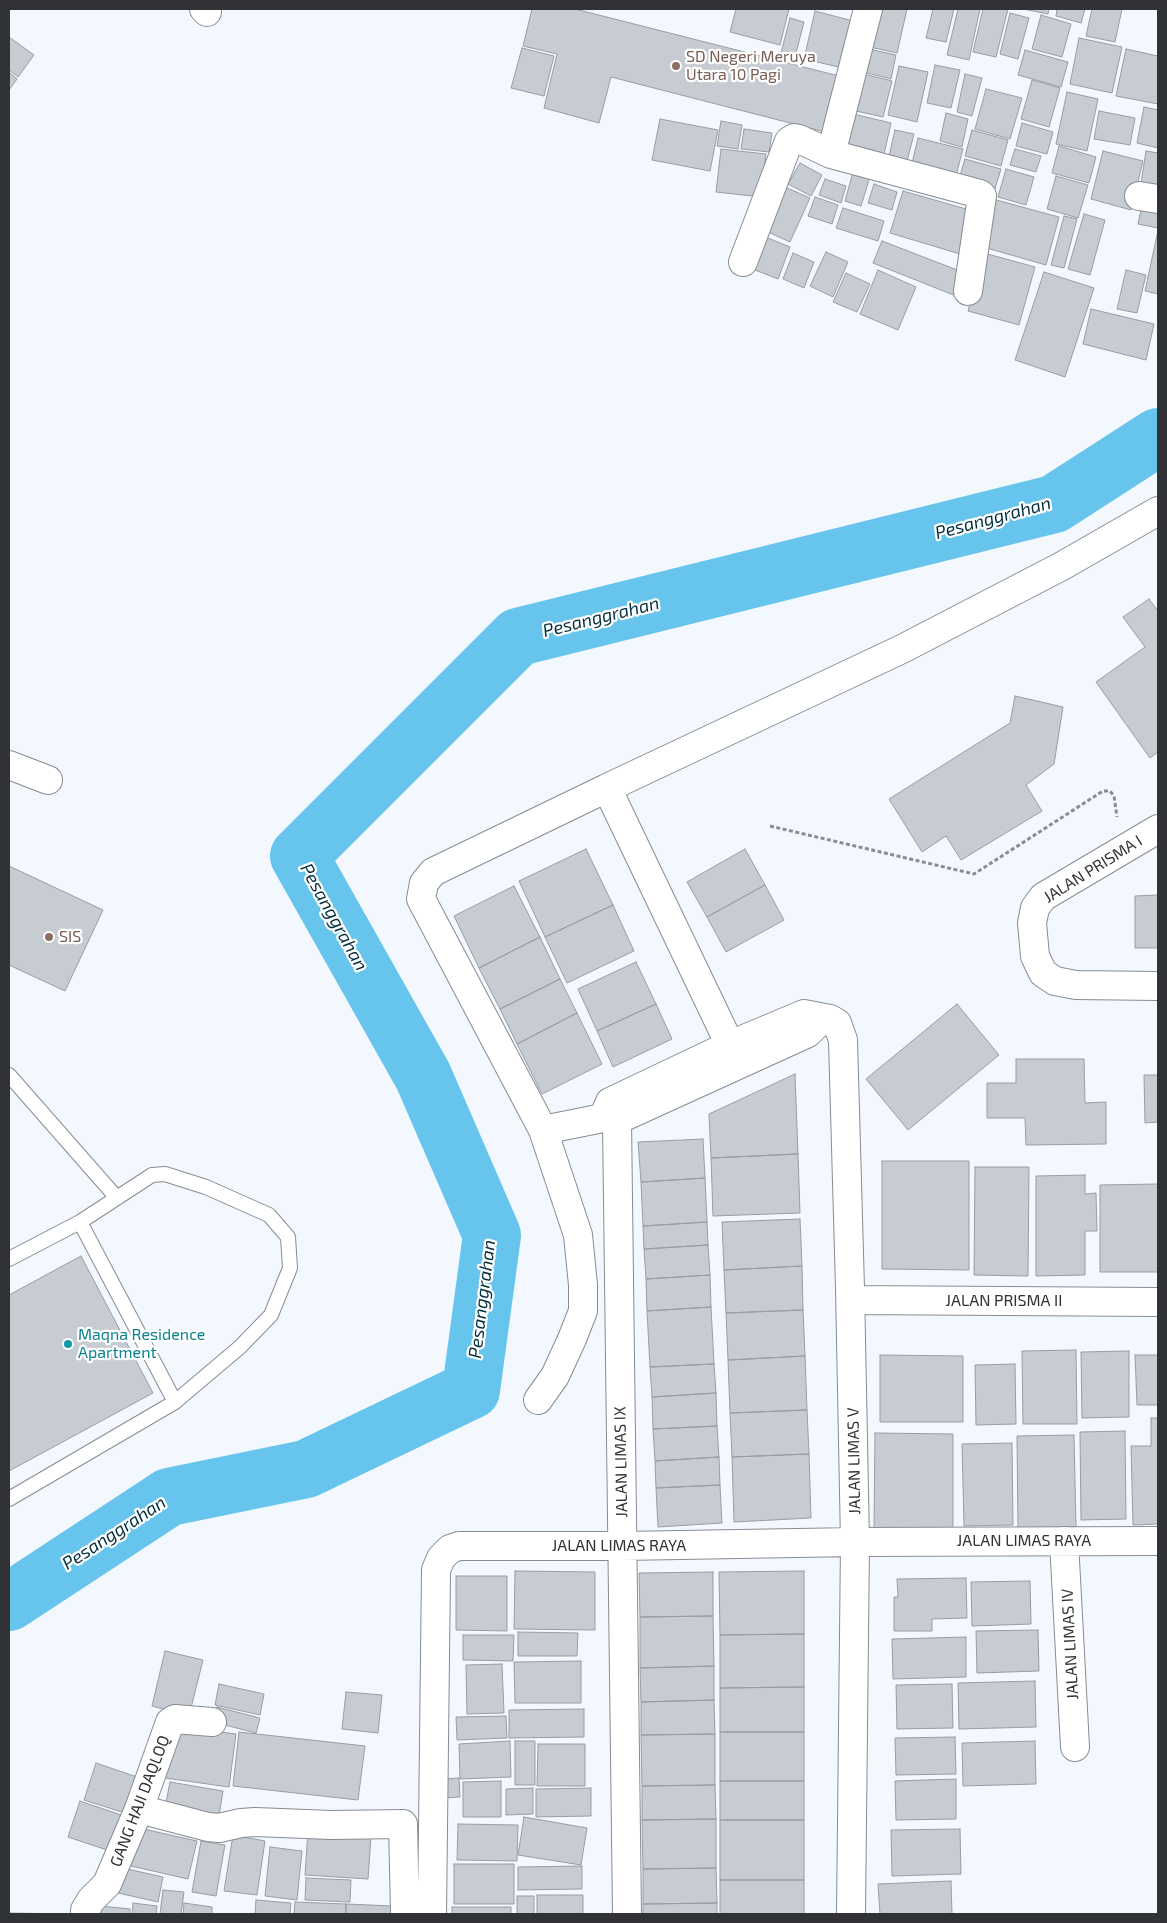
<!DOCTYPE html>
<html>
<head>
<meta charset="utf-8">
<style>
  body { margin:0 }
  #map { position:relative; width:1167px; height:1923px; overflow:hidden; background:#f3f8ff; font-family:"Exo 2",sans-serif }
  canvas { display:block }
  .frame { position:absolute; inset:0; border:10px solid #303235; pointer-events:none }
</style>
</head>
<body>
<div id="map">
<canvas width="1167" height="1923"></canvas>
<div class="frame"></div>
</div>
<script>
const ctx = document.querySelector('canvas').getContext('2d');
ctx.lineJoin = 'round';
const shape = rows => new Path2D(rows.map(r => 'M' + r).join(''));
function strokePath(path, color, width, dash) { ctx.strokeStyle = color; ctx.lineWidth = width; ctx.lineCap = dash ? 'butt' : 'round'; ctx.setLineDash(dash || []); ctx.stroke(path); }
function paint(path, color) { ctx.fillStyle = color; ctx.fill(path, 'evenodd'); }
function write(font, color, halo, rows, align = 'center') {
  ctx.font = font + ' "Exo 2",sans-serif'; ctx.lineWidth = 4.5; ctx.setLineDash([]); ctx.textBaseline = 'middle'; ctx.strokeStyle = halo; ctx.fillStyle = color; for (const [text, x, y, turn = 0] of rows) {
    ctx.save(); ctx.translate(x, y); ctx.rotate((+turn || 0) * Math.PI / 180); ctx.textAlign = isNaN(turn) ? turn : align; if (halo) ctx.strokeText(text, 0, 0); ctx.fillText(text, 0, 0); ctx.restore();
  }
}
strokePath(shape([
  [9,1602,169,1497,306,1469,471,1390,492,1235,423,1076,299,856,518,637,1054,504,1158,437]
]), '#66c4ed', 58);
const building = shape([
  [532,9,575,9,843,77,829,133,611,77,599,123,544,108,557,54,523,46,532,9],
  [736,9,789,9,780,45,730,32,736,9],
  [873,9,907,9,897,53,865,46,873,9],
  [933,9,954,9,946,42,926,38,933,9],
  [958,9,980,9,969,60,947,55,958,9],
  [983,9,1008,9,996,57,973,52,983,9],
  [1023,9,1049,9,1048,14,1023,9],
  [1057,9,1085,9,1081,23,1056,16,1057,9],
  [1092,9,1122,9,1115,42,1086,36,1092,9],
  [815,11,853,21,843,68,804,59,815,11],
  [1010,13,1029,18,1018,59,1000,54,1010,13],
  [1041,15,1071,24,1062,57,1032,49,1041,15],
  [790,18,804,22,795,57,781,53,790,18],
  [9,37,34,55,18,77,9,70,9,37],
  [1079,38,1122,47,1112,93,1070,84,1079,38],
  [522,48,554,56,544,96,511,88,522,48],
  [864,48,896,55,891,79,859,71,864,48],
  [1126,49,1158,56,1158,104,1116,96,1126,49],
  [1025,50,1068,62,1061,87,1018,75,1025,50],
  [935,65,960,70,951,108,927,103,935,65],
  [899,66,928,72,917,122,888,115,899,66],
  [9,72,17,79,9,90,9,72],
  [855,72,892,81,883,117,847,109,855,72],
  [965,74,982,78,972,116,957,112,965,74],
  [1032,80,1060,88,1049,127,1021,119,1032,80],
  [986,89,1022,98,1010,139,975,129,986,89],
  [1067,92,1098,99,1087,151,1056,144,1067,92],
  [1144,107,1158,110,1158,148,1137,143,1144,107],
  [1099,111,1135,118,1130,145,1094,139,1099,111],
  [845,112,891,123,882,163,836,152,845,112],
  [946,113,968,119,962,147,940,141,946,113],
  [660,119,718,130,710,171,652,160,660,119],
  [721,121,742,125,738,149,717,146,721,121],
  [1022,123,1053,132,1047,154,1016,146,1022,123],
  [744,129,772,133,769,152,741,149,744,129],
  [895,130,914,134,905,169,887,165,895,130],
  [972,130,1008,140,1001,166,965,156,972,130],
  [918,138,963,149,954,183,910,172,918,138],
  [1059,146,1096,157,1089,183,1052,173,1059,146],
  [721,149,766,154,761,197,716,192,721,149],
  [1015,149,1041,156,1036,172,1010,165,1015,149],
  [1103,151,1143,161,1131,210,1091,199,1103,151],
  [1146,151,1158,153,1158,193,1140,190,1146,151],
  [965,159,1001,169,994,192,958,182,965,159],
  [800,163,822,175,811,196,788,184,800,163],
  [1006,169,1034,177,1026,205,998,197,1006,169],
  [853,172,870,177,861,206,845,201,853,172],
  [1056,176,1088,185,1078,218,1047,209,1056,176],
  [825,179,846,186,841,203,819,195,825,179],
  [874,184,897,192,892,210,868,203,874,184],
  [785,187,810,198,790,242,766,231,785,187],
  [903,191,973,211,960,254,890,233,903,191],
  [815,197,838,205,832,224,808,216,815,197],
  [989,198,1059,217,1046,265,976,245,989,198],
  [1143,200,1158,203,1158,228,1138,224,1143,200],
  [843,208,884,221,878,241,836,228,843,208],
  [1084,214,1105,220,1090,275,1068,269,1084,214],
  [1064,216,1077,219,1064,268,1051,265,1064,216],
  [758,234,790,247,778,279,745,266,758,234],
  [1157,235,1158,236,1158,294,1145,291,1157,235],
  [882,241,965,273,956,296,873,263,882,241],
  [826,252,848,262,833,297,810,286,826,252],
  [793,253,814,262,804,288,783,279,793,253],
  [984,253,1035,267,1019,325,968,311,984,253],
  [878,270,916,287,898,330,860,314,878,270],
  [1126,270,1146,275,1137,313,1117,309,1126,270],
  [1044,272,1094,288,1065,377,1015,360,1044,272],
  [846,273,870,284,857,312,833,302,846,273],
  [1091,309,1154,324,1146,360,1083,344,1091,309],
  [1149,599,1158,611,1158,752,1150,758,1096,682,1145,647,1123,617,1149,599],
  [1015,696,1063,707,1054,764,1026,785,1042,811,961,860,946,836,922,852,889,799,1010,723,1015,696],
  [586,849,613,905,545,937,519,881,586,849],
  [745,849,765,885,707,917,687,882,745,849],
  [1158,849,1158,948,1135,948,1135,896,1158,895,1158,849],
  [9,866,103,910,65,991,9,965,9,866],
  [765,885,784,920,726,952,707,917,765,885],
  [514,886,540,937,479,968,454,916,514,886],
  [613,905,634,951,567,983,545,937,613,905],
  [540,937,560,979,500,1009,479,968,540,937],
  [636,962,656,1004,597,1031,578,989,636,962],
  [560,979,577,1013,517,1044,500,1009,560,979],
  [656,1004,672,1039,613,1067,597,1031,656,1004],
  [957,1004,999,1055,908,1130,866,1079,957,1004],
  [577,1013,602,1064,542,1094,517,1044,577,1013],
  [1158,1056,1158,1122,1145,1123,1144,1075,1158,1075,1158,1056],
  [1016,1059,1084,1059,1085,1103,1106,1102,1106,1144,1026,1145,1025,1118,987,1118,987,1083,1016,1083,1016,1059],
  [795,1074,798,1154,711,1158,709,1114,795,1074],
  [703,1139,705,1178,641,1182,638,1142,703,1139],
  [798,1154,800,1213,713,1216,711,1158,798,1154],
  [882,1161,969,1161,969,1270,882,1269,882,1161],
  [975,1167,1029,1167,1028,1276,974,1275,975,1167],
  [1085,1175,1085,1194,1096,1193,1097,1231,1085,1231,1085,1275,1036,1276,1036,1176,1085,1175],
  [705,1178,707,1222,643,1226,641,1182,705,1178],
  [1158,1184,1158,1272,1100,1272,1100,1185,1158,1184],
  [800,1219,802,1266,724,1270,722,1222,800,1219],
  [707,1222,708,1245,644,1249,643,1226,707,1222],
  [708,1245,710,1275,646,1279,644,1249,708,1245],
  [81,1256,153,1393,9,1471,9,1295,81,1256],
  [802,1266,803,1310,726,1313,724,1270,802,1266],
  [710,1275,711,1307,647,1311,646,1279,710,1275],
  [711,1307,714,1364,650,1367,647,1311,711,1307],
  [803,1310,805,1356,728,1360,726,1313,803,1310],
  [1076,1350,1077,1424,1023,1424,1022,1351,1076,1350],
  [1129,1351,1129,1417,1082,1418,1081,1352,1129,1351],
  [880,1355,963,1356,963,1422,880,1422,880,1355],
  [1135,1355,1158,1355,1158,1405,1137,1405,1135,1355],
  [805,1356,807,1410,730,1413,728,1360,805,1356],
  [714,1364,716,1393,652,1397,650,1367,714,1364],
  [1015,1364,1016,1424,976,1425,975,1365,1015,1364],
  [716,1393,717,1426,653,1429,652,1397,716,1393],
  [807,1410,809,1454,732,1457,730,1413,807,1410],
  [1151,1418,1158,1418,1158,1524,1133,1525,1131,1446,1151,1446,1151,1418],
  [717,1426,719,1457,655,1461,653,1429,717,1426],
  [1125,1431,1126,1519,1081,1520,1080,1432,1125,1431],
  [875,1433,953,1434,953,1529,874,1529,875,1433],
  [1074,1435,1076,1527,1018,1529,1017,1436,1074,1435],
  [1012,1443,1013,1525,964,1526,962,1444,1012,1443],
  [809,1454,811,1518,734,1522,732,1457,809,1454],
  [719,1457,720,1485,656,1488,655,1461,719,1457],
  [720,1485,722,1523,658,1527,656,1488,720,1485],
  [515,1571,595,1572,595,1630,514,1629,515,1571],
  [804,1571,804,1634,720,1635,719,1572,804,1571],
  [713,1572,713,1616,640,1617,639,1573,713,1572],
  [456,1576,507,1576,507,1631,456,1630,456,1576],
  [966,1578,967,1618,932,1619,932,1631,894,1631,894,1597,898,1597,897,1579,966,1578],
  [1030,1581,1031,1624,972,1626,971,1582,1030,1581],
  [713,1616,714,1666,640,1668,640,1617,713,1616],
  [1038,1630,1039,1671,977,1673,976,1631,1038,1630],
  [518,1632,578,1633,577,1656,518,1656,518,1632],
  [804,1634,804,1687,720,1688,720,1635,804,1634],
  [463,1635,514,1635,513,1661,463,1660,463,1635],
  [966,1637,966,1677,893,1679,892,1639,966,1637],
  [165,1651,203,1660,189,1716,152,1706,165,1651],
  [581,1661,581,1703,515,1703,514,1662,581,1661],
  [502,1664,504,1713,467,1714,466,1665,502,1664],
  [714,1666,714,1700,641,1702,640,1668,714,1666],
  [1035,1681,1036,1727,959,1729,958,1683,1035,1681],
  [219,1684,264,1694,260,1715,215,1705,219,1684],
  [952,1684,953,1728,897,1729,896,1685,952,1684],
  [804,1687,804,1732,720,1732,720,1688,804,1687],
  [346,1692,382,1695,378,1733,342,1729,346,1692],
  [714,1700,715,1734,641,1735,641,1702,714,1700],
  [217,1707,260,1718,256,1733,213,1722,217,1707],
  [584,1709,584,1737,509,1738,509,1710,584,1709],
  [506,1716,507,1738,457,1740,456,1717,506,1716],
  [173,1726,236,1734,229,1787,165,1778,173,1726],
  [239,1732,365,1746,358,1800,233,1786,239,1732],
  [720,1732,804,1732,804,1781,720,1781,720,1732],
  [715,1734,715,1785,642,1786,641,1735,715,1734],
  [955,1737,956,1774,896,1775,895,1738,955,1737],
  [510,1741,511,1777,460,1779,459,1744,510,1741],
  [515,1741,535,1741,535,1785,515,1785,515,1741],
  [1035,1741,1036,1784,963,1786,962,1743,1035,1741],
  [538,1744,585,1744,585,1786,537,1786,538,1744],
  [96,1763,143,1779,131,1815,84,1800,96,1763],
  [459,1778,460,1797,443,1798,443,1779,459,1778],
  [956,1779,956,1819,896,1820,895,1781,956,1779],
  [501,1781,501,1817,463,1817,463,1782,501,1781],
  [720,1781,804,1781,804,1820,720,1820,720,1781],
  [170,1782,223,1791,218,1822,164,1813,170,1782],
  [715,1785,716,1819,642,1820,642,1786,715,1785],
  [533,1788,533,1814,506,1815,506,1789,533,1788],
  [591,1788,591,1816,536,1817,536,1789,591,1788],
  [80,1801,127,1817,116,1853,68,1837,80,1801],
  [524,1817,587,1828,581,1865,518,1855,524,1817],
  [716,1819,716,1868,643,1869,642,1820,716,1819],
  [720,1820,804,1820,804,1880,720,1880,720,1820],
  [458,1824,518,1825,517,1861,457,1860,458,1824],
  [139,1828,197,1841,188,1879,131,1866,139,1828],
  [960,1829,961,1874,892,1876,891,1830,960,1829],
  [308,1831,371,1836,368,1879,305,1875,308,1831],
  [233,1835,265,1841,257,1895,224,1891,233,1835],
  [201,1841,225,1845,216,1896,192,1892,201,1841],
  [270,1847,302,1851,297,1900,265,1896,270,1847],
  [454,1864,514,1864,514,1904,454,1904,454,1864],
  [582,1866,582,1889,518,1890,518,1867,582,1866],
  [123,1868,163,1877,158,1902,118,1893,123,1868],
  [716,1868,717,1903,643,1904,643,1869,716,1868],
  [306,1878,351,1880,350,1902,305,1900,306,1878],
  [720,1880,804,1880,804,1914,720,1914,720,1880],
  [951,1881,952,1914,880,1914,878,1884,951,1881],
  [163,1890,184,1892,181,1914,160,1914,163,1890],
  [537,1895,583,1895,583,1914,537,1914,537,1895],
  [517,1896,534,1896,534,1914,517,1914,517,1896],
  [256,1900,291,1903,290,1914,255,1914,256,1900],
  [295,1902,346,1904,346,1914,294,1914,295,1902],
  [133,1903,157,1906,156,1914,132,1914,133,1903],
  [184,1903,212,1907,212,1914,183,1914,184,1903],
  [717,1903,717,1914,643,1914,643,1904,717,1903],
  [346,1904,392,1906,392,1914,346,1914,346,1904],
  [91,1905,130,1909,130,1914,90,1914,91,1905],
  [452,1907,511,1907,511,1914,452,1914,452,1907],
  [9,1913,67,1914,9,1914,9,1913]
]);
paint(building, '#c7cbd2');
strokePath(building, '#989da3', 1);
const service = shape([
  [9,1075,117,1198],
  [80,1222,175,1402],
  [9,1259,80,1222,152,1175,165,1174,206,1187,269,1215,288,1237,290,1268,271,1315,240,1347,175,1402,9,1499]
]);
const minor = shape([
  [204,9,207,12],
  [831,154,980,194,982,196,968,291],
  [1139,196,1158,199],
  [743,262,789,141,794,138,799,139,831,154,868,9],
  [9,765,48,780],
  [607,788,902,649,1062,566,1158,511],
  [1158,829,1043,897,1035,908,1032,923,1035,956,1043,973,1055,981,1076,985,1158,986],
  [730,1045,607,788,433,872,424,883,421,899,543,1130,603,1118,617,1120,808,1033,823,1018],
  [610,1102,617,1120,627,1914],
  [603,1118,610,1102,730,1045,804,1014,830,1019,837,1023,843,1040,850,1288,855,1542,851,1914],
  [851,1300,1158,1302],
  [538,1400,555,1376,572,1339,583,1311,583,1285,578,1235,543,1130],
  [1064,1541,1075,1747],
  [139,1809,208,1827,219,1828,241,1823,255,1822,332,1825,403,1824,405,1914],
  [85,1914,85,1910,91,1900,107,1884,139,1809,170,1722,175,1719,212,1722],
  [432,1914,436,1570,441,1558,450,1549,459,1546,622,1546,855,1542,1158,1541]
]);
strokePath(service, '#878c92', 16);
strokePath(minor, '#878c92', 30);
strokePath(shape([
  [770,826,974,874,1103,791,1110,791,1114,796,1117,817]
]), '#898d91', 3, [4, 2.5]);
strokePath(service, '#fff', 14);
strokePath(minor, '#fff', 28);
for (const [x, y, r, color] of [
  [676,66,5,"#8d6e63"],
  [49,937,5,"#8d6e63"],
  [68,1344,5,"#0f9aa8"]
]) { const dot = new Path2D(); dot.arc(x, y, r, 0, 2 * Math.PI); ctx.fillStyle = color; ctx.fill(dot); strokePath(dot, '#fff', 2); }
write('16px', '#785e54', '#fff', [
  ["SD Negeri Meruya",686,57],
  ["Utara 10 Pagi",686,75],
  ["SIS",59,937]
], 'left');
write('16px', '#303235', '#fff', [
  ["JALAN PRISMA I",1093,869,-32],
  ["JALAN PRISMA II",1004,1301],
  ["JALAN LIMAS V",854,1461,-91],
  ["JALAN LIMAS IX",621,1462,-91],
  ["JALAN LIMAS RAYA",1024,1541],
  ["JALAN LIMAS RAYA",619,1546],
  ["JALAN LIMAS IV",1070,1644,-93],
  ["GANG HAJI DAQLOQ",140,1801,-69]
]);
write('16px', '#0d838f', '#fff', [
  ["Maqna Residence",78,1335],
  ["Apartment",78,1353]
], 'left');
write('italic 18px', '#022f3f', '#fff', [
  ["Pesanggrahan",993,518,-15],
  ["Pesanggrahan",601,617,-14],
  ["Pesanggrahan",334,917,61],
  ["Pesanggrahan",482,1299,-83],
  ["Pesanggrahan",114,1533,-33]
]);
</script>
</body>
</html>
